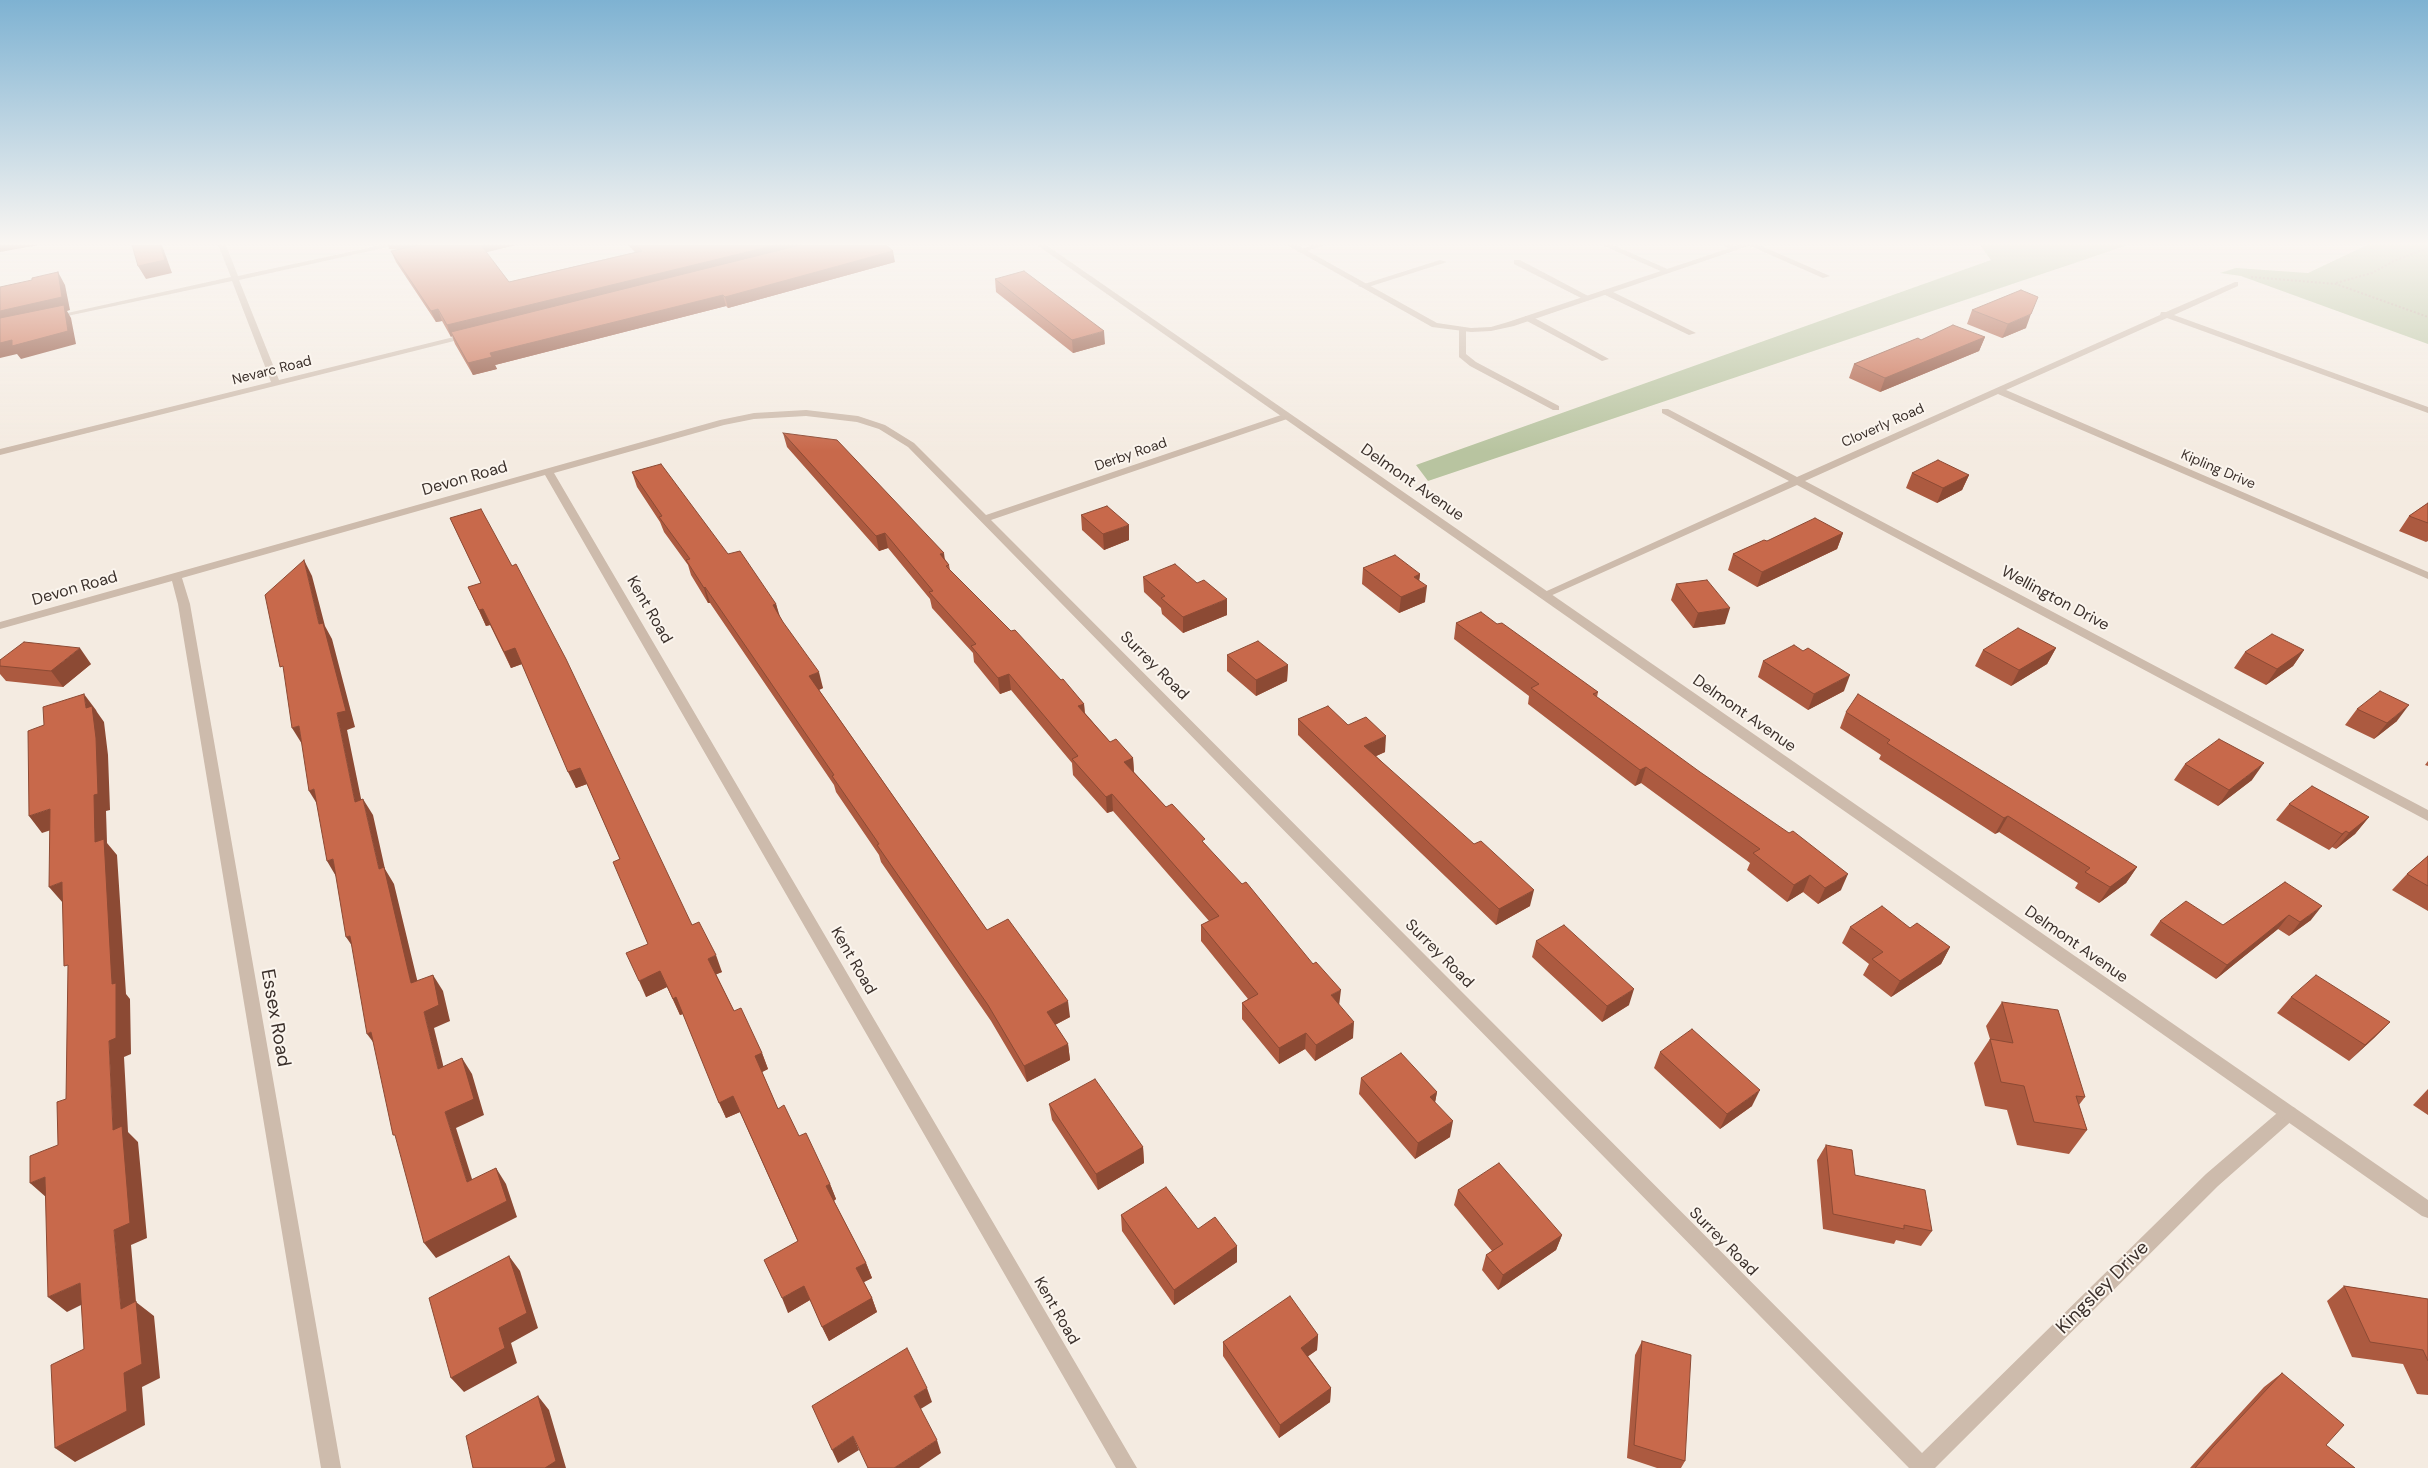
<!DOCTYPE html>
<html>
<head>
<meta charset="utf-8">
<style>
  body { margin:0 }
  canvas { display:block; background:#f4ebe1 }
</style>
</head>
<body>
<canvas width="2428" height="1468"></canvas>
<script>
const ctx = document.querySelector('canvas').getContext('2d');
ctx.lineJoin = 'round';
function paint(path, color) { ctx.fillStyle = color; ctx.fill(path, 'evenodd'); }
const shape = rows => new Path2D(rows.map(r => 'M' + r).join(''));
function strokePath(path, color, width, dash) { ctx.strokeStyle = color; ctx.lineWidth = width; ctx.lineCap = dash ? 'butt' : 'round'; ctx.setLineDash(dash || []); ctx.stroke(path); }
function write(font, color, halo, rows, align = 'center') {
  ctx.font = font + ' "DM Sans",sans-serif'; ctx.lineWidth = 4; ctx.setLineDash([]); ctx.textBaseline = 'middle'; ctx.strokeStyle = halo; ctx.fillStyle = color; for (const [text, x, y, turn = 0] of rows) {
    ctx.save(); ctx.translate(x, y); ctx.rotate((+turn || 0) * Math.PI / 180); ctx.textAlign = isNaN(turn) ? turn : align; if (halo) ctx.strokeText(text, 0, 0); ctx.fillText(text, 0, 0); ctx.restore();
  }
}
paint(shape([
  [1980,245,2128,245,1428,481,1416,465,1991,260],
  [2367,245,2428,245,2428,344,2241,276,2220,273,2236,268,2308,273]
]), '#b8c4a0');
strokePath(shape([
  [2251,277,2336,284,2428,317],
  [2336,283,2372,273,2394,261,2428,248]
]), '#b9a596', 2, [2, 2]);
paint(shape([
  [1313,245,1325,245,1301,253,1297,251,1313,245],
  [1602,245,1613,245,1672,271,1665,273,1602,245],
  [1722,245,1733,245,1739,249,1735,251,1722,245],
  [1748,245,1759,245,1830,276,1823,278,1748,245],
  [1440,260,1447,262,1365,288,1358,286,1440,260],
  [1514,260,1520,260,1592,298,1585,300,1514,264,1514,260],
  [1603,290,1609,290,1696,333,1689,335,1603,294,1603,290],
  [1525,316,1531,316,1609,359,1602,361,1525,320,1525,316],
  [1459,327,1466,329,1466,354,1476,362,1559,406,1559,410,1553,410,1470,366,1459,357,1459,327]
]), '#cdbbac');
paint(shape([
  [218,245,226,245,238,276,382,245,397,245,239,280,279,380,470,333,474,336,0,455,0,449,271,382,232,281,53,319,49,317,231,277,218,245],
  [1287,245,1297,245,1437,323,1471,328,1491,327,1508,322,1739,245,1751,245,1514,326,1491,331,1471,332,1432,327,1287,245],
  [2235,282,2238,282,2238,286,2174,315,2428,407,2428,413,2167,318,2006,390,2428,572,2428,579,1998,394,1805,481,2428,810,2428,821,1797,485,1548,597,1540,597,1538,595,1789,481,1662,413,1662,409,1668,409,1797,477,2160,315,2161,312,2166,312,2235,282],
  [806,410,858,416,885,425,914,443,986,515,1284,414,1290,414,1290,418,991,520,1922,1453,2206,1174,2283,1108,2289,1106,2295,1108,2297,1113,2295,1118,2218,1186,1935,1468,1909,1468,908,447,879,429,857,422,806,416,754,419,724,425,554,473,1137,1468,1116,1468,545,475,182,578,190,604,341,1468,321,1468,178,604,172,581,0,629,0,622,720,420,754,413,806,410]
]), '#cdbbac');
paint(shape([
  [1037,245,1046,245,2428,1200,2428,1218,2422,1216,1037,245]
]), '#cdbbac');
paint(shape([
  [388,245,516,245,486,252,509,282,635,252,628,245,886,245,895,262,728,308,726,306,495,365,497,369,473,375,455,344,452,336,451,337,442,321,436,322,396,262,391,251,400,250,389,249],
  [995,279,1105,344,1073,353,996,292],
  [1972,310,2026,328,2002,338,1967,324],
  [1985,337,1979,351,1880,392,1849,378,1854,364,1921,340],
  [783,433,945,559,949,565,950,570,1084,704,1085,713,1110,742,1133,758,1134,772,1166,807,1205,844,1339,1005,1353,1038,1315,1061,1305,1049,1279,1064,1242,1019,1242,1003,1248,999,1201,941,1201,925,1209,921,1113,811,1107,813,1073,775,1072,763,1011,690,1000,694,974,662,973,653,932,608,930,599,888,548,879,551,787,447],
  [632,472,728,554,776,604,779,616,823,688,819,690,987,930,1070,1017,1055,1025,1068,1044,1070,1060,1027,1082,991,1021,881,862,879,855,836,792,834,785,710,603,708,603,691,575,688,565,664,532,660,522,637,487],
  [1912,473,1969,475,1962,490,1937,503,1906,488],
  [2428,503,2428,541,2426,542,2399,531,2409,516],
  [1081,515,1129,540,1104,550,1082,530],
  [450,518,692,925,722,972,716,974,734,1011,762,1053,768,1069,762,1072,778,1109,799,1136,830,1184,836,1199,834,1201,866,1263,872,1278,864,1282,872,1298,877,1312,829,1341,810,1300,788,1313,798,1242,740,1112,726,1118,683,1014,680,1015,667,987,646,997,648,944,620,859,587,784,576,788,522,664,511,668,490,625,486,626,468,587,481,583],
  [1843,533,1837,549,1757,587,1728,570,1733,554,1767,541],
  [1363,568,1420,574,1419,580,1425,602,1399,613,1362,584],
  [1143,577,1227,615,1183,633,1162,614,1161,608,1144,592],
  [1676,584,1725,624,1693,628,1671,600],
  [1456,623,1497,624,1598,692,1597,697,1841,890,1818,904,1803,892,1787,902,1747,870,1750,863,1641,783,1635,786,1528,704,1529,696,1454,639],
  [2056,648,2047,664,2011,686,1975,666,1983,650],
  [2304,650,2293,666,2266,685,2234,668,2245,652],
  [1803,651,1844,691,1808,710,1758,677,1763,661],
  [1227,655,1288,665,1287,681,1256,696,1227,671],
  [0,660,91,664,63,687,6,681,0,674],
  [2357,709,2397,721,2374,739,2345,725],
  [1846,712,2137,867,2126,883,2099,903,2075,888,2078,883,1999,832,1995,834,1879,759,1881,755,1840,728],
  [1298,719,1348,725,1385,752,1376,756,1530,906,1496,925,1298,735],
  [2428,761,2428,766,2425,765],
  [2185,764,2252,780,2218,806,2174,780],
  [2289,804,2369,817,2355,834,2336,849,2332,847,2329,850,2276,820],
  [2428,856,2428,911,2392,890,2407,874],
  [2285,882,2311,920,2289,936,2278,929,2216,979,2150,935,2160,921,2223,925],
  [1850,927,1910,928,1950,947,1941,964,1891,997,1863,975,1869,964,1842,943],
  [1536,941,1629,1005,1602,1022,1532,957],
  [2291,997,2390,1022,2374,1038,2349,1061,2277,1013],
  [2002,1002,2085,1097,2079,1105,2087,1130,2069,1154,2017,1145,2007,1110,1985,1106,1974,1063,1990,1039,1986,1026],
  [1660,1052,1752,1106,1720,1129,1654,1068],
  [1361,1078,1437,1092,1435,1102,1450,1137,1415,1159,1359,1094],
  [2428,1089,2428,1115,2413,1105],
  [1049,1104,1143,1147,1144,1163,1098,1190,1052,1120],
  [1826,1145,1855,1175,1932,1231,1921,1246,1896,1240,1894,1244,1823,1229,1817,1160],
  [1458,1190,1562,1235,1556,1250,1498,1290,1482,1270,1486,1255,1492,1251,1454,1205],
  [1121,1215,1198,1229,1237,1246,1237,1262,1174,1305,1122,1231],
  [2344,1286,2428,1299,2428,1395,2417,1394,2403,1364,2352,1357,2327,1301],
  [1318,1335,1317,1350,1308,1356,1331,1388,1330,1402,1279,1438,1223,1356,1223,1342],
  [1642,1341,1685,1461,1681,1468,1657,1468,1627,1458,1635,1355],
  [2282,1373,2326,1445,2355,1468,2190,1468,2264,1387]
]), '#ac5a40');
paint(shape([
  [0,245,39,245,0,252],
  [160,245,162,245,172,273,146,279,138,266],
  [480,245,516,245,483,253],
  [776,245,823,245,451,332,452,336,451,337,447,325],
  [893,251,895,262,728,308,725,297],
  [58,272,65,285,70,310,67,311,71,318,76,344,21,359,17,354,0,358,0,311],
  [723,295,726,306,495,365,497,369,473,375,468,363,490,353],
  [438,309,442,321,436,322,431,311],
  [2031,314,2026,328,2002,338,2008,324],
  [1104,331,1105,344,1073,353,1072,340],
  [1985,337,1979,351,1880,392,1885,378],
  [1969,475,1962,490,1937,503,1943,488],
  [1129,525,1129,540,1104,550,1103,534],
  [885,533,888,548,879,551,876,536],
  [1843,533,1837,549,1757,587,1762,572],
  [944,553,946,568,940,554],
  [304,560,312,576,325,626,332,639,355,727,347,730,365,818,355,802,319,624],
  [1420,574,1418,590,1427,586,1425,602,1399,613,1401,597,1414,577],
  [705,587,710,603,708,603,704,588],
  [1227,599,1227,615,1183,633,1183,617],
  [776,604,781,620,773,605],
  [1730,608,1725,624,1693,628,1698,613],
  [483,609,490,625,486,626,479,610],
  [80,648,91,664,63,687,51,671],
  [515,648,522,664,511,668,504,652],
  [2056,648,2047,664,2011,686,2019,670],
  [2304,650,2293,666,2266,685,2277,669],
  [1288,665,1287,681,1256,696,1256,680],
  [819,672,823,688,814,692,809,676],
  [1009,674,1011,690,1000,694,998,678],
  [1850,675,1844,691,1808,710,1814,694],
  [84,694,96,710,97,712,104,722,108,755,110,810,106,811,107,843,117,855,126,994,130,999,131,1054,124,1057,128,1132,138,1142,147,1238,131,1245,136,1302,154,1316,160,1378,142,1387,145,1425,75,1462,55,1448,124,1373,121,1309,114,1230,113,1130,109,1041,112,984,95,842,86,708],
  [1084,704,1085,720,1078,706],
  [2409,705,2397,721,2374,739,2387,723],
  [299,726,302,744,292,728],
  [1386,736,1385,752,1363,762,1364,746],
  [1133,758,1134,774,1124,762],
  [2264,763,2252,780,2218,806,2229,790],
  [1646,767,1641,783,1635,786,1640,770],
  [580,768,587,784,576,788,568,772],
  [314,789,319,807,309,791],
  [1112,794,1113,811,1107,813,1106,797],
  [363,799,373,815,385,869,394,884,422,1000,411,983,379,869],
  [50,809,63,826,42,833,29,816],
  [2008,816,1999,832,1995,834,2004,818],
  [2369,817,2355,834,2336,849,2349,833],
  [2346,831,2332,847,2329,850,2342,834],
  [333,859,337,878,327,861],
  [2137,867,2126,883,2099,903,2110,887],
  [1848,874,1841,890,1818,904,1825,888],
  [1810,875,1803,892,1787,902,1794,885],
  [62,882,63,903,49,887],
  [1534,890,1530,906,1496,925,1499,909],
  [2322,906,2311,920,2289,936,2300,922],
  [2289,915,2278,929,2216,979,2227,965],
  [350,936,357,953,346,937],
  [1950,947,1941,964,1891,997,1900,981],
  [716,955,722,972,715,975,708,959],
  [660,971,667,987,646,997,639,981],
  [433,975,443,991,450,1021,434,1028,448,1085,438,1069,424,1012],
  [1634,989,1629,1005,1602,1022,1607,1006],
  [1341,990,1339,1006,1331,995],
  [676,997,683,1014,680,1015,673,999],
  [1068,1001,1070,1017,1049,1028,1047,1012],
  [1354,1022,1353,1038,1315,1061,1316,1045],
  [2390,1022,2374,1038,2349,1061,2365,1045],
  [371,1032,379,1050,367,1034],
  [1306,1033,1305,1049,1279,1064,1279,1048],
  [1068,1044,1070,1060,1027,1082,1024,1066],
  [762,1053,768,1069,762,1072,755,1056],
  [462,1058,472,1074,484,1115,456,1128,478,1198,467,1182,445,1112],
  [1760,1090,1752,1106,1720,1129,1727,1114],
  [1437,1092,1434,1108,1430,1097],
  [733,1096,740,1112,726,1118,719,1103],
  [1453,1121,1450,1137,1415,1159,1418,1143],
  [1143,1147,1144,1163,1098,1190,1096,1174],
  [496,1168,506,1184,517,1217,436,1258,424,1243],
  [45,1177,47,1198,30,1183],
  [830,1184,836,1199,832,1202,826,1186],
  [1562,1235,1556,1250,1498,1290,1503,1275],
  [1237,1246,1237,1262,1174,1305,1174,1290],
  [509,1256,520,1271,538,1328,511,1343,517,1363,464,1392,451,1378,499,1328],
  [866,1263,872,1278,862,1283,856,1268],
  [80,1283,97,1297,67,1312,48,1297],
  [804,1286,810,1300,788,1313,782,1298],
  [872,1298,877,1312,829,1341,822,1327],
  [1318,1335,1317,1350,1300,1362,1301,1348],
  [927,1388,932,1402,919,1410,914,1396],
  [1331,1388,1330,1402,1279,1438,1280,1425],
  [538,1396,549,1410,566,1468,545,1468],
  [853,1436,859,1450,838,1463,832,1450],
  [937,1440,941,1453,919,1468,894,1468]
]), '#8c4a34');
const building = shape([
  [132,245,160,245,165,260,138,266,132,245],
  [420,245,481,245,509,282,642,251,636,245,776,245,447,325,438,309,431,311,391,251,420,245],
  [800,245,886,245,893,251,725,297,723,295,490,353,492,357,468,363,451,332,800,245],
  [1024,271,1104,331,1072,340,995,279,1024,271],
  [58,272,62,297,0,311,0,287,32,280,32,278,58,272],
  [2021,290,2038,297,2031,314,2008,324,1972,310,2021,290],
  [64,305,68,331,12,346,12,340,0,343,0,318,64,305],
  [1953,325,1985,337,1885,378,1854,364,1918,338,1921,340,1953,325],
  [783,433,837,440,944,553,940,554,949,565,946,566,1011,631,1015,630,1061,680,1063,679,1084,704,1078,706,1110,742,1116,739,1133,758,1124,762,1166,807,1172,804,1205,839,1202,841,1242,884,1246,882,1313,964,1316,962,1341,990,1331,995,1354,1022,1316,1045,1306,1033,1279,1048,1242,1003,1258,994,1201,925,1219,916,1112,794,1106,797,1072,759,1078,756,1009,674,998,678,971,646,976,644,929,592,933,591,885,533,876,536,783,433],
  [1938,460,1969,475,1943,488,1912,473,1938,460],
  [661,464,728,554,740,551,776,604,773,605,783,622,819,672,809,676,987,930,1008,919,1068,1001,1047,1012,1068,1044,1024,1066,988,1005,877,845,879,844,832,776,834,775,705,587,704,588,686,560,690,559,659,517,662,516,632,472,661,464],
  [2428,503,2428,523,2409,516,2428,503],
  [1107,506,1129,525,1103,534,1081,515,1107,506],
  [481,509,512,566,516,564,566,659,692,925,699,922,716,955,708,959,734,1011,741,1008,762,1053,755,1056,778,1109,784,1105,799,1136,806,1133,830,1184,826,1186,866,1263,856,1268,872,1298,822,1327,804,1286,782,1298,764,1260,798,1241,733,1096,719,1103,676,997,673,999,660,971,639,981,626,953,648,944,613,862,620,859,580,768,568,772,515,648,504,652,483,609,479,610,468,587,481,583,450,518,481,509],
  [1815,518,1843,533,1762,572,1733,554,1764,540,1767,541,1815,518],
  [1395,555,1420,574,1414,577,1427,586,1401,597,1363,568,1395,555],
  [304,560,319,624,323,623,346,711,337,713,355,802,363,799,379,869,384,867,411,983,433,975,439,1005,424,1012,438,1069,462,1058,474,1099,445,1112,467,1182,496,1168,507,1201,424,1243,395,1135,393,1135,371,1032,367,1034,350,936,346,937,333,859,327,861,314,789,309,791,299,726,292,728,283,666,280,667,265,595,304,560],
  [1175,564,1197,583,1204,580,1227,599,1183,617,1161,598,1165,596,1143,577,1175,564],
  [1707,580,1730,608,1698,613,1676,584,1707,580],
  [1481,612,1497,624,1502,623,1598,692,1593,694,1700,772,1789,833,1793,831,1848,874,1825,888,1810,875,1794,885,1753,853,1760,849,1646,767,1640,770,1531,688,1539,684,1456,623,1481,612],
  [2018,628,2056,648,2019,670,1983,650,2018,628],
  [2272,634,2304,650,2277,669,2245,652,2272,634],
  [1258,641,1288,665,1256,680,1227,655,1258,641],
  [24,642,80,648,51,671,0,666,0,660,24,642],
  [1794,645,1803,651,1808,648,1850,675,1814,694,1763,661,1794,645],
  [2380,691,2409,705,2387,723,2357,709,2380,691],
  [84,694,86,708,92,706,96,738,98,794,94,795,95,842,104,839,112,984,116,983,116,1038,109,1041,113,1130,122,1126,130,1223,114,1230,121,1309,136,1301,142,1364,124,1373,127,1411,55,1448,51,1365,84,1349,80,1283,48,1297,45,1177,30,1183,30,1156,58,1145,57,1102,66,1099,68,965,64,966,62,882,49,887,50,809,29,816,28,731,44,725,43,707,84,694],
  [1858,694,2137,867,2110,887,2085,872,2090,868,2008,816,2004,818,1887,743,1890,740,1846,712,1858,694],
  [1328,706,1348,725,1366,717,1386,736,1364,746,1474,844,1481,841,1534,890,1499,909,1298,719,1328,706],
  [2219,739,2264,763,2229,790,2185,764,2219,739],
  [2312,786,2369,817,2349,833,2346,831,2342,834,2289,804,2312,786],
  [2428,856,2428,886,2407,874,2428,856],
  [2285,882,2322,906,2300,922,2289,915,2227,965,2160,921,2186,901,2223,925,2285,882],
  [1882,906,1910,928,1917,923,1950,947,1900,981,1872,959,1883,952,1850,927,1882,906],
  [1564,925,1634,989,1607,1006,1536,941,1564,925],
  [2316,975,2390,1022,2365,1045,2291,997,2316,975],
  [2002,1002,2058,1010,2085,1097,2076,1096,2087,1130,2034,1122,2024,1086,2001,1082,1990,1039,2013,1043,2002,1002],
  [1692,1029,1760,1090,1727,1114,1660,1052,1692,1029],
  [1401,1053,1437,1092,1430,1097,1453,1121,1418,1143,1361,1078,1401,1053],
  [1095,1079,1143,1147,1096,1174,1049,1104,1095,1079],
  [1826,1145,1852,1150,1855,1175,1925,1190,1932,1231,1904,1225,1904,1229,1833,1214,1826,1145],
  [1499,1163,1562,1235,1503,1275,1486,1255,1503,1244,1458,1190,1499,1163],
  [1166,1187,1198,1229,1215,1217,1237,1246,1174,1290,1121,1215,1166,1187],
  [509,1256,527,1313,499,1328,505,1348,451,1378,429,1298,509,1256],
  [2344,1286,2428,1299,2428,1361,2423,1350,2370,1342,2344,1286],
  [1290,1296,1318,1335,1301,1348,1331,1388,1280,1425,1223,1342,1290,1296],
  [1642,1341,1691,1355,1685,1461,1634,1445,1642,1341],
  [907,1348,927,1388,914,1396,937,1440,894,1468,868,1468,853,1436,832,1450,812,1406,907,1348],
  [2282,1373,2344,1425,2326,1445,2355,1468,2195,1468,2213,1447,2282,1373],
  [538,1396,556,1461,545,1468,473,1468,466,1436,538,1396]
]);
paint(building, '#c8694b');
strokePath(building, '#8c4a34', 1);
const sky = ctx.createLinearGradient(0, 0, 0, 451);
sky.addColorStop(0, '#7eb2d2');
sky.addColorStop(0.54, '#faf6f2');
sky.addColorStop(1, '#faf6f200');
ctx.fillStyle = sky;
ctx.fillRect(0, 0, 2428, 451);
write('14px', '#3b302b', '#fbf5ee', [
  ["Nevarc Road",272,371,-14],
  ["Cloverly Road",1883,426,-24],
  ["Derby Road",1131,455,-19],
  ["Kipling Drive",2218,470,23]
]);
write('16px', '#3b302b', '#fbf5ee', [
  ["Devon Road",465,479,-16],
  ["Delmont Avenue",1412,483,35],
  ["Devon Road",75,589,-16],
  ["Wellington Drive",2055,599,28],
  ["Kent Road",649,610,60],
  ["Surrey Road",1154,666,45],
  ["Delmont Avenue",1744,714,35],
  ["Delmont Avenue",2076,945,35],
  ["Surrey Road",1439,954,45],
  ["Kent Road",853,961,60],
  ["Surrey Road",1723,1242,45],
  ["Kent Road",1056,1311,60]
]);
write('19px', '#3b302b', '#fbf5ee', [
  ["Essex Road",275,1018,80],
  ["Kingsley Drive",2103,1288,-45]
]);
</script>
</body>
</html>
